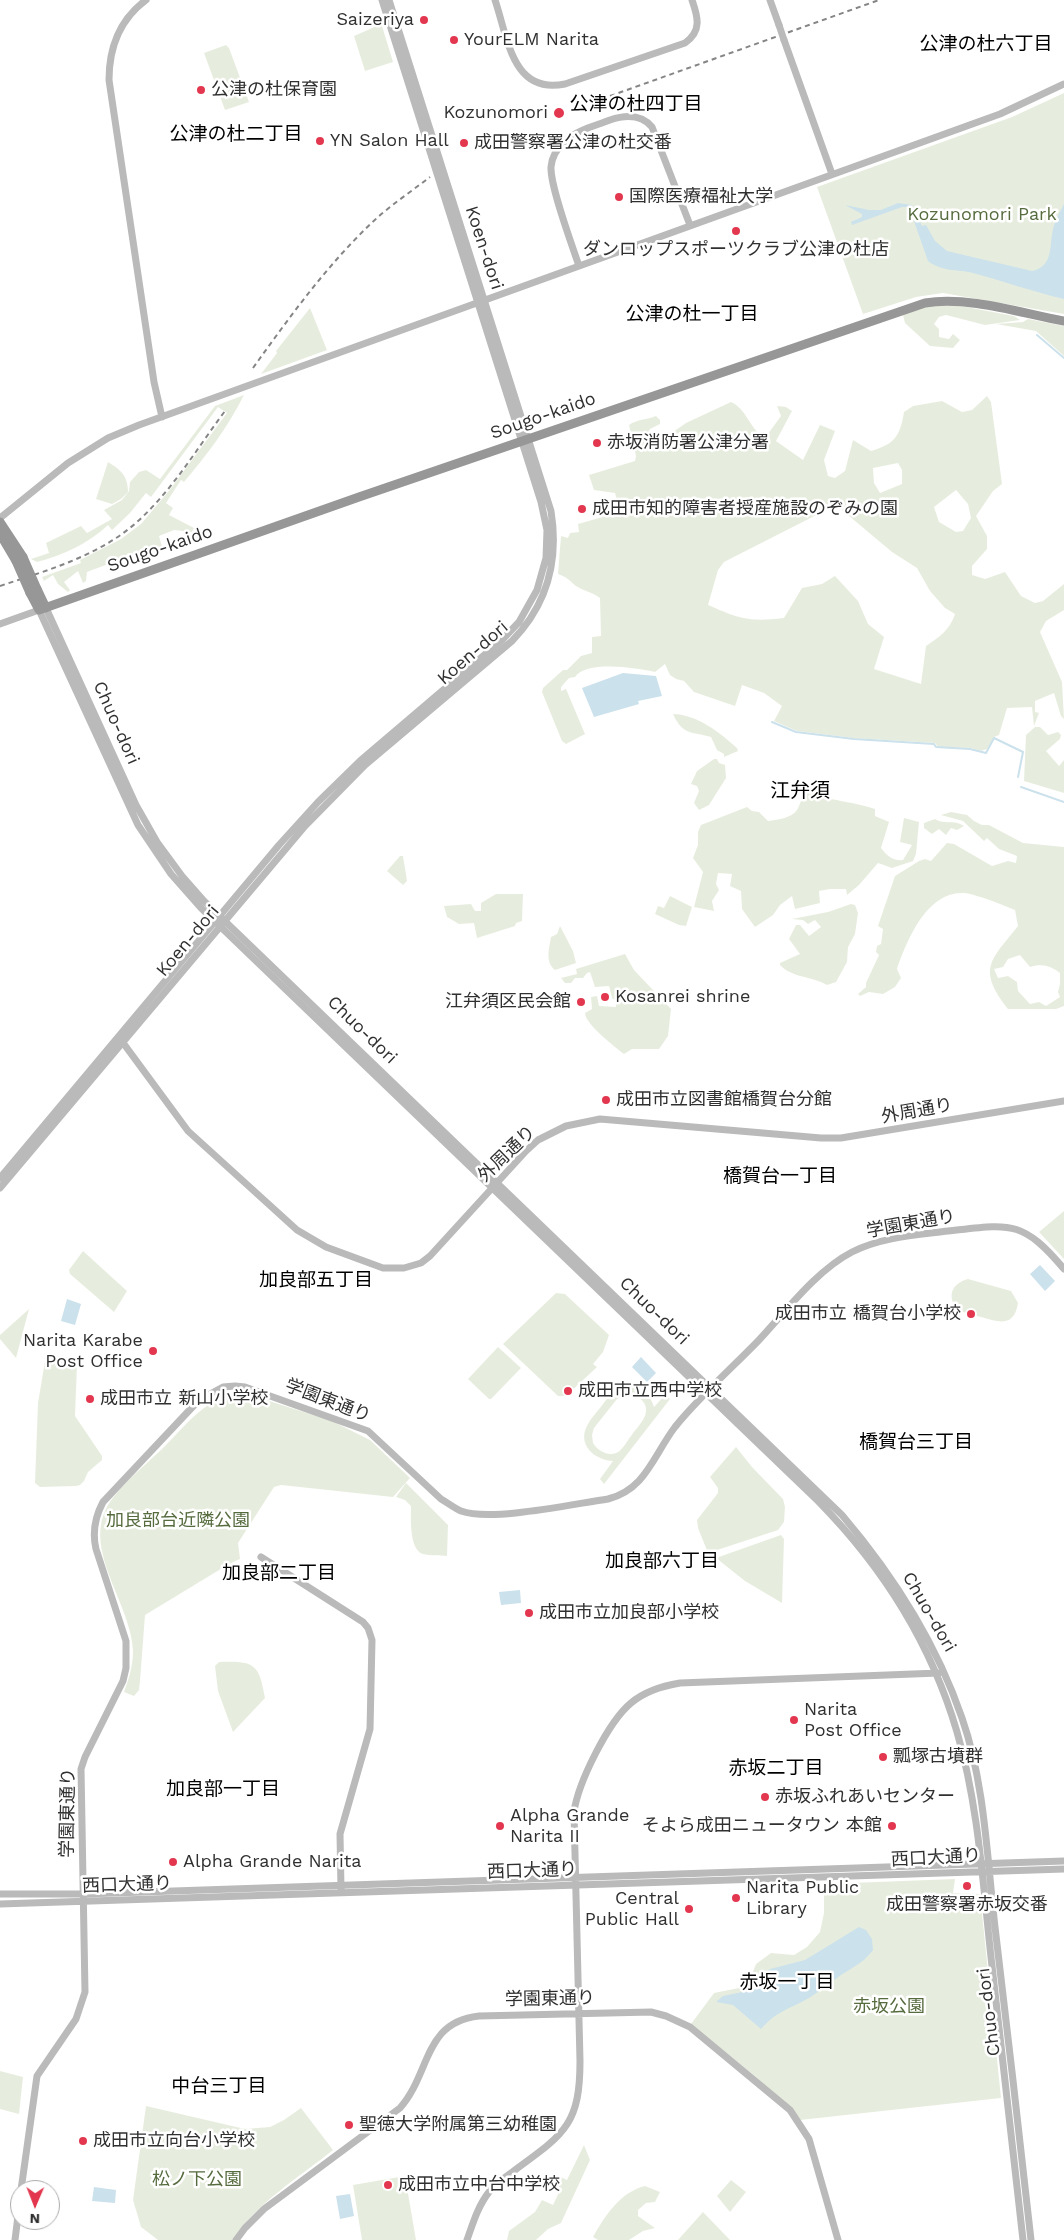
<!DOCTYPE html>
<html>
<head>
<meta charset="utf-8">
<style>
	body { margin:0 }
	#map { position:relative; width:1064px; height:2240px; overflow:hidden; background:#fff; font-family:"Work Sans",sans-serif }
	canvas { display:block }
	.north { position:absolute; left:10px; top:2180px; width:50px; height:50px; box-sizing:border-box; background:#fff; border:1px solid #acacac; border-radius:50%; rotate:181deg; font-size:14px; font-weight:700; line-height:20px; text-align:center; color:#303030 }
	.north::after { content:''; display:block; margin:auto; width:18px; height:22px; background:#e2374e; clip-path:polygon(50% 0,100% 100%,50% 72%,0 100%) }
</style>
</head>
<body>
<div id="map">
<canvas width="1064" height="2240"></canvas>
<div class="north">N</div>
</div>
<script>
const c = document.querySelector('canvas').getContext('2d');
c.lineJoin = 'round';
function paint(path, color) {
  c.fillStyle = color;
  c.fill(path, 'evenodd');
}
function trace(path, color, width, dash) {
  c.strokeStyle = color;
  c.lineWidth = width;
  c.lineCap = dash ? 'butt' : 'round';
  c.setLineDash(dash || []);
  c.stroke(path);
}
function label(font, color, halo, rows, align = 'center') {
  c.font = font + ' "Work Sans","Noto Sans JP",sans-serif';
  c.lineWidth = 5;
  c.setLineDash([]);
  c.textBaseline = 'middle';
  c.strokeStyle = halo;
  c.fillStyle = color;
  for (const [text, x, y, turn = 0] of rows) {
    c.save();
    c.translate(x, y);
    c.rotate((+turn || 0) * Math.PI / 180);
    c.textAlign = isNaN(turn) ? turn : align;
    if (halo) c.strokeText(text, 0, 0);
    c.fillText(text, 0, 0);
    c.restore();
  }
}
paint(new Path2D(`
	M379,25L382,26L393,62L365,71L354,36Z
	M226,45L229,48L249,102L225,110L204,53Z
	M1064,93V314L943,293L916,297L863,314L817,187L1012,117Z
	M956,305L1014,316L1020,320L985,325L946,315L939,317L934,324L939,329V337L949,339L953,334L960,340L953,348L930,346L905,323L903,315L928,306Z
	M310,308L327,350L261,374L277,353L276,351Z
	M1028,319L1064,326V356L1036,331L996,324L1023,322Z
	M244,395C228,427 207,455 184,482L181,480L166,503L173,508L169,515L194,528L192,532L174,530L159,536L163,550L155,553L149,549L142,553L121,556L119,560L87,572L86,581L83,583L78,571L64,582L70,590L68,592L58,584L53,575L44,581L42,577L81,563L80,560L121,539L141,524L168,492L227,413L218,407L154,493L151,497L146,493L130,513L112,530L108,525C88,544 63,555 37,562L31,559L49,553L46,543L81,526L87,533L112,519L104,510L122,500L129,491L130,482L139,472L146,470L160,479L215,406Z
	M987,396L991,402L1002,484L993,491L976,516L987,536V549L972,566V575L985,579L1005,572L1021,596L1035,603L1043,601L1064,584V610L1046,621L1040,632L1062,682L1064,719L1061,716L1054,693L1035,701V712L1039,713L1034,726L1032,707L1007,708L999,735L994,737L987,749L981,751L971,748L938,747L935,743L853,738L797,731L774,721L782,706L764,693L742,685L735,706L694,692L684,681L676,679L670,675L665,664L655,672C637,668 586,660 575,677L569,678L561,687V691L566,689L585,734L566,744L562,741L542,692L543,688L563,670H567L581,656L592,653V637L601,636L600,598C592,592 584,591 576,586C570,581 567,577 558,574L561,536L568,538L570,533L579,532L578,524L620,512L615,493L594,490L589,475L635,461L636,456L629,425C637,419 647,420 656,416L660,420V424L650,429L647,434L649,438L660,441L686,423L731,402C747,409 750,430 765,438L781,416L777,406L786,407L792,411L776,441L803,460L820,425L835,431L824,460L828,476L835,478L845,471L853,440L871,451C895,444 900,436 904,412L913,406L942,401L962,412L972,410ZM898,463L902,470V484L880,493L874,483L873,468ZM956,490L968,504L971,518L963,531L956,532L939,522L934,507ZM836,505L892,552L917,568L930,591L945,608L955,614C950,630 939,637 926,646L921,684L874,669L884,637L868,624L858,601L835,576L822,584L802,588L784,618C749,622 740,619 708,605L718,570L724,562Z
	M108,462C121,470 128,476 128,492L121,499L112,504L96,499Z
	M673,714C698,715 719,732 737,748L738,751L724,757V754L717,750L711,737C691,731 683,736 673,714Z
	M1035,727H1040L1048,735L1058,732L1061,735L1060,739L1046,751L1059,766L1064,760V793L1024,781L1026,735Z
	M714,759H717L719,763L725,765L726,778L709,805L699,810L694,803L699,791L697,786L691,784L697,771Z
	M808,793C817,794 823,797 831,799C846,802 860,804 875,809V816L889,822L881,848C887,856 893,861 903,860L912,845L900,842L904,818L919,822L916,854L913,861L892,868L878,863L859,885L847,895L846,889H830L819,891L820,903L795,909L792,896L780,905L773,915L755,927L742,909L741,891L730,886L732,874L718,873L716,884L719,890L712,901L714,911L694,907L703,872L693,858L698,845V832L701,825L747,807L752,811L759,812L768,821C776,820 792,818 797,810C801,803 801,797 808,793Z
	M951,812L967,815L974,821L982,825H989L1023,843L1064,847V1006L1056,1009H1008C977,969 990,961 1018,926L1015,910C1003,905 976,894 964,893C927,891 907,940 897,969L901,978L895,987L883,994L869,992L860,996L858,994L866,987V983L879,955L876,952L877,946L881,944L883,929L878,926L895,876L919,861L925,859L931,861L947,843L954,844L992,866L1008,861L1016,863L1017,856L999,849L987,838L984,841L963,821L941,815ZM1020,955L1030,967C1042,963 1051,966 1060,973V984L1058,992L1060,997L1046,1006L1039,1002L1030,1004L1018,991L1017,982L1008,976L998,978L994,969L1003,967L1008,959Z
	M935,819C944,825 954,819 964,826L957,830L951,828L946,835L939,829L932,834L924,828V823Z
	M400,856H403L407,881L403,885L387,871Z
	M496,894H523L522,921L516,923L515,926L477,938L474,923L459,924L447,917L444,906L471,904L475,911H481V903Z
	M670,896L692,907L686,926L679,925L655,914L658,906L664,908Z
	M851,904L855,905L858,913L855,934L848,947L847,962L836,982L827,985C812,976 792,978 780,965V963L800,954L789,939L796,925H800L809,936L821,927L815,920L808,924L803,920L792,919L828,912Z
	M560,926L573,951L576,963L555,970C545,962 549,949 551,937L557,934Z
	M625,954L634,970L671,1009L668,1036L659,1049H632L624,1054C615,1047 585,1024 585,1013L592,1009L591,997L597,996L599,1006L616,1007V1001L612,998L609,986L595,987L590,972L587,973L583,978H575L571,983H565L561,978L577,974L576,969Z
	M1064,1211V1259L1039,1232Z
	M83,1251L127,1291L114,1312L70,1274L69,1270Z
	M968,1279L1011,1291L1018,1303C1014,1328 998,1322 981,1317C972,1315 965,1313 957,1309C946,1295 953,1283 968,1279Z
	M556,1293L565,1294L609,1335L603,1352L593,1364L597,1367L566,1396H558L503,1344Z
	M29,1309L16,1358L0,1339V1335Z
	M498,1347L521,1368L491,1399H489L468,1379Z
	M46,1355L74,1358L77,1364L75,1416L102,1456V1460L88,1472L84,1481L80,1485L76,1486L40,1487L35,1483L38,1403Z
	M623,1387C638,1386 650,1392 654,1407L665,1395L670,1399L604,1484L600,1479L613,1461C594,1460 576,1444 588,1424C591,1418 596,1413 600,1408C607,1399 612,1390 623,1387ZM626,1394C638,1394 650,1403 645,1416C642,1423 635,1430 631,1436C627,1441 622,1451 616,1453C607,1456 598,1451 593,1443L592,1435L594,1428L617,1399Z
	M244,1393L332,1421L370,1440L410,1478L393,1497L281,1485L274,1487L238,1543L240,1559L229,1564L145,1615L140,1681L139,1690L134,1696L124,1692C129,1679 133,1665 133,1651C132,1606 84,1553 106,1509C117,1487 147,1464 165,1446C191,1420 206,1397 244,1393Z
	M736,1447L752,1467L783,1499L785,1507L784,1522L778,1530L708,1553L698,1528L697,1520L718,1493V1488L710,1477Z
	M406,1483L448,1525L447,1556C440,1555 430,1556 423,1554C409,1550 411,1518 411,1506L405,1500L396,1497Z
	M781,1535L784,1539L782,1603L745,1581L716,1558Z
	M219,1662C254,1661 259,1663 265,1698L233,1732L218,1691L215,1666Z
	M955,1879L953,1893L980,1894L1001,2098L800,2120L756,2077L691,2024L714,1993L739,1988L750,1979L756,1964L771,1953L794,1955L807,1947L820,1932L824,1913V1884Z
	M0,2071L23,2077L19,2114L0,2109Z
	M146,2106L245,2129L270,2127L284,2120L301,2108L333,2150C298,2178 257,2203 232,2240H158L141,2227L133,2200Z
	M584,2145L590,2160L561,2223L548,2229L536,2240H507L509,2231L535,2212L542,2200L553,2205L561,2188L557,2185L561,2177L567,2180Z
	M405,2176L416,2240H362L353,2185Z
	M731,2180L746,2192L730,2212L717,2196Z
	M645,2186L660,2192L655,2202L646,2203L638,2210V2216L655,2228L643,2231L629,2240H598L593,2237C605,2216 620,2192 645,2186Z
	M703,2212L730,2240H678Z`), '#e7edde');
paint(new Path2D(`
	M898,203L912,205L922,226L926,225L935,241L947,251L1032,271C1054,266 1049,246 1053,229C1055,220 1060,212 1064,204V299C1033,292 1004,281 973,273C957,269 942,272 928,261L909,207H902L852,225L851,222L862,217V214L845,205L869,210H881Z
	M623,673L656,676L662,696L638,701L639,704L594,717L582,688Z
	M1040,1265L1055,1281L1045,1291L1030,1274Z
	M67,1299L81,1304L75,1325L61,1321Z
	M641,1357L656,1373L647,1382L632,1367Z
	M520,1590L521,1603L501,1605L499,1592Z
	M859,1927L866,1930L872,1939L873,1950C863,1964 850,1968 837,1978C827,1984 819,1992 809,1998C788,2010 778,2010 761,2029L733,2005L716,2002L723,1996L747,1991L770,1969L805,1960Z
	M94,2187L116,2190L115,2203L92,2201Z
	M350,2194L354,2216L340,2219L336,2196Z`), '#cbe1ec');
trace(new Path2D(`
	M1037,335L1064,358
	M772,722L796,732L854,739L934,744L936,747L970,749L986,753L994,738L1023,752L1018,777
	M1021,787L1064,802`), '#cbe1ec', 2);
trace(new Path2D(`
	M146,0C119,20 109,48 109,80L154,382L162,417
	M495,0C508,38 512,95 565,84L685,43C702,31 698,17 692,0
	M770,0L779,25
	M784,40L832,174
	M579,266C572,245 550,186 551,167C552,156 557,148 565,141C577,130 595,126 610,120C625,115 641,114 652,127L690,225
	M0,518L68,463L108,438L139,425L1000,114L1064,84
	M46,608L136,805L157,842L182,876L204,901L842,1515C894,1576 936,1642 962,1718C985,1784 987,1858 995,1927C1007,2031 1020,2136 1031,2240
	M0,624L39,610L138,825L171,874L201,908L818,1501C882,1566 931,1643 957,1732C979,1807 983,1888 992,1966C1002,2057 1013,2148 1023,2240
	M121,1040L188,1131L297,1230L326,1247L383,1268H404L421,1263L430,1256L526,1151L538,1140L566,1126L600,1119L821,1138H841L1064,1101
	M0,1178L279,845L318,802L360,761L502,640L519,622L537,590L546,558L547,530L541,502L382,0
	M0,1188L305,826L365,765L512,641C547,605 559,561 551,511L389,0
	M261,1557L363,1622L368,1628L372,1640L370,1729L340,1834L341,1889
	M0,1894H84L1064,1861
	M0,1904L1064,1869
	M21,2190L37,2076L76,2019L85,1992L81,1769L85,1757L123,1681L126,1668V1641L96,1549C92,1532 95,1517 103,1502L199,1400L223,1387L235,1386L245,1387L368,1431L441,1499C448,1503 454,1508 461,1511C491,1522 573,1504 608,1499C646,1489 653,1456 675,1427C700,1396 731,1369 759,1340C786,1311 817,1270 852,1252C881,1237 917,1235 948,1231C1010,1224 1022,1219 1064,1269
	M15,2240L20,2200
	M236,2240L245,2228L264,2209L400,2108C431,2073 423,2022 479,2016L651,2012L666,2016L690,2027L790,2110L809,2139L838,2240
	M467,2240C473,2223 478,2206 489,2192C497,2182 509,2175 519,2167C566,2133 580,2122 580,2061L574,1812C578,1783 608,1722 631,1703C645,1691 662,1686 680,1683L939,1673`), '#bababa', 7);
trace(new Path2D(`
	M0,522L23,557
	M0,534L16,561
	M37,589L46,608
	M30,593L39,610L359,497L925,303C969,296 1020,313 1064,321`), '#979797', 9);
trace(new Path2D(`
	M610,96L879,0
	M253,368C291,315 330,261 378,217C394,203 413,190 430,177
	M0,586C39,573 78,562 113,540C161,510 192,455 225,411`), '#858585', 2, [5, 4]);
trace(new Path2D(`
	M779,25L784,40`), '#bababa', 7);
trace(new Path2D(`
	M23,557L37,589
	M16,561L30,593`), '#979797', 9);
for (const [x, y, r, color] of [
	[424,20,5,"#e2374e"],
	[454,40,5,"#e2374e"],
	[201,90,5,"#e2374e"],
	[559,113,6,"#e2374e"],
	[320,141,5,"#e2374e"],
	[464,143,5,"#e2374e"],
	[619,197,5,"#e2374e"],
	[736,231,5,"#e2374e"],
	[597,443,5,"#e2374e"],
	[582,509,5,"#e2374e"],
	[605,997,5,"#e2374e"],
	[581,1002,5,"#e2374e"],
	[606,1100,5,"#e2374e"],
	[971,1314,5,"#e2374e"],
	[153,1351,5,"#e2374e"],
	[568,1391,5,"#e2374e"],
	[90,1399,5,"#e2374e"],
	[529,1613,5,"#e2374e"],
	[794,1720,5,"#e2374e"],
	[883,1757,5,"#e2374e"],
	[765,1797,5,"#e2374e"],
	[500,1826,5,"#e2374e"],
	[892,1826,5,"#e2374e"],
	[173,1862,5,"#e2374e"],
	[967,1886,5,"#e2374e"],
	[736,1898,5,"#e2374e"],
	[689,1909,5,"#e2374e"],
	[349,2125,5,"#e2374e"],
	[83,2141,5,"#e2374e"],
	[388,2185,5,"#e2374e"]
]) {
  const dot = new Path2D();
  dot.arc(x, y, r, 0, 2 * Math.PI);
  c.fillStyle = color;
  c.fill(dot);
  trace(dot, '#fff', 2);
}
label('18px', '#303030', '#fff', [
	["Saizeriya",414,20,"right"],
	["YourELM Narita",464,40],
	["公津の杜保育園",211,90],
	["Kozunomori",548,113,"right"],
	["YN Salon Hall",330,141],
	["成田警察署公津の杜交番",474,143],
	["国際医療福祉大学",629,197],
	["ダンロップスポーツクラブ公津の杜店",736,250,"center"],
	["赤坂消防署公津分署",607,443],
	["成田市知的障害者授産施設のぞみの園",592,509],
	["Kosanrei shrine",615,997],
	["江弁須区民会館",571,1002,"right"],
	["成田市立図書館橋賀台分館",616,1100],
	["成田市立 橋賀台小学校",961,1314,"right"],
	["Narita Karabe",143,1341,"right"],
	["Post Office",143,1362,"right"],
	["成田市立西中学校",578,1391],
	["成田市立 新山小学校",100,1399],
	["成田市立加良部小学校",539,1613],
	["Narita",804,1710],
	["Post Office",804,1731],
	["瓢塚古墳群",893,1757],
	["赤坂ふれあいセンター",775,1797],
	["Alpha Grande",510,1816],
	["Narita II",510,1837],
	["そよら成田ニュータウン 本館",882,1826,"right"],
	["Alpha Grande Narita",183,1862],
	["Narita Public",746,1888],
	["Library",746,1909],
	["Central",679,1899,"right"],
	["Public Hall",679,1920,"right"],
	["成田警察署赤坂交番",967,1905,"center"],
	["聖徳大学附属第三幼稚園",359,2125],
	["成田市立向台小学校",93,2141],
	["成田市立中台中学校",398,2185]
], 'left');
label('18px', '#566b3e', '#fff', [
	["Kozunomori Park",982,215],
	["加良部台近隣公園",178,1521],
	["赤坂公園",889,2007],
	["松ノ下公園",197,2180]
]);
label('18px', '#303030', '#fff', [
	["Koen-dori",484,248,72],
	["Sougo-kaido",543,416,-19],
	["Sougo-kaido",160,549,-19],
	["Koen-dori",473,653,-41],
	["Chuo-dori",116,723,66],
	["Koen-dori",188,941,-50],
	["Chuo-dori",362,1030,44],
	["外周通り",917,1111,-10],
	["外周通り",507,1154,-44],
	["学園東通り",911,1224,-10],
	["Chuo-dori",654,1311,44],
	["学園東通り",328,1401,21],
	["Chuo-dori",929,1612,60],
	["学園東通り",68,1813,-89],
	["西口大通り",936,1858,-3],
	["西口大通り",532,1871,-2],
	["西口大通り",127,1885,-2],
	["学園東通り",550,1999,-1],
	["Chuo-dori",989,2012,-97]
]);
label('19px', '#000', '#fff', [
	["公津の杜六丁目",986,44],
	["公津の杜四丁目",636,104],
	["公津の杜二丁目",236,134],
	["公津の杜一丁目",692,314],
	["橋賀台一丁目",780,1176],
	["加良部五丁目",316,1280],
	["橋賀台三丁目",916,1442],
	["加良部六丁目",662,1561],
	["加良部二丁目",279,1573],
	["赤坂二丁目",776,1768],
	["加良部一丁目",223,1789],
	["赤坂一丁目",787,1982],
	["中台三丁目",219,2086]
]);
label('20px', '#000', '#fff', [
	["江弁須",800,791]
]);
</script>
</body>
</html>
